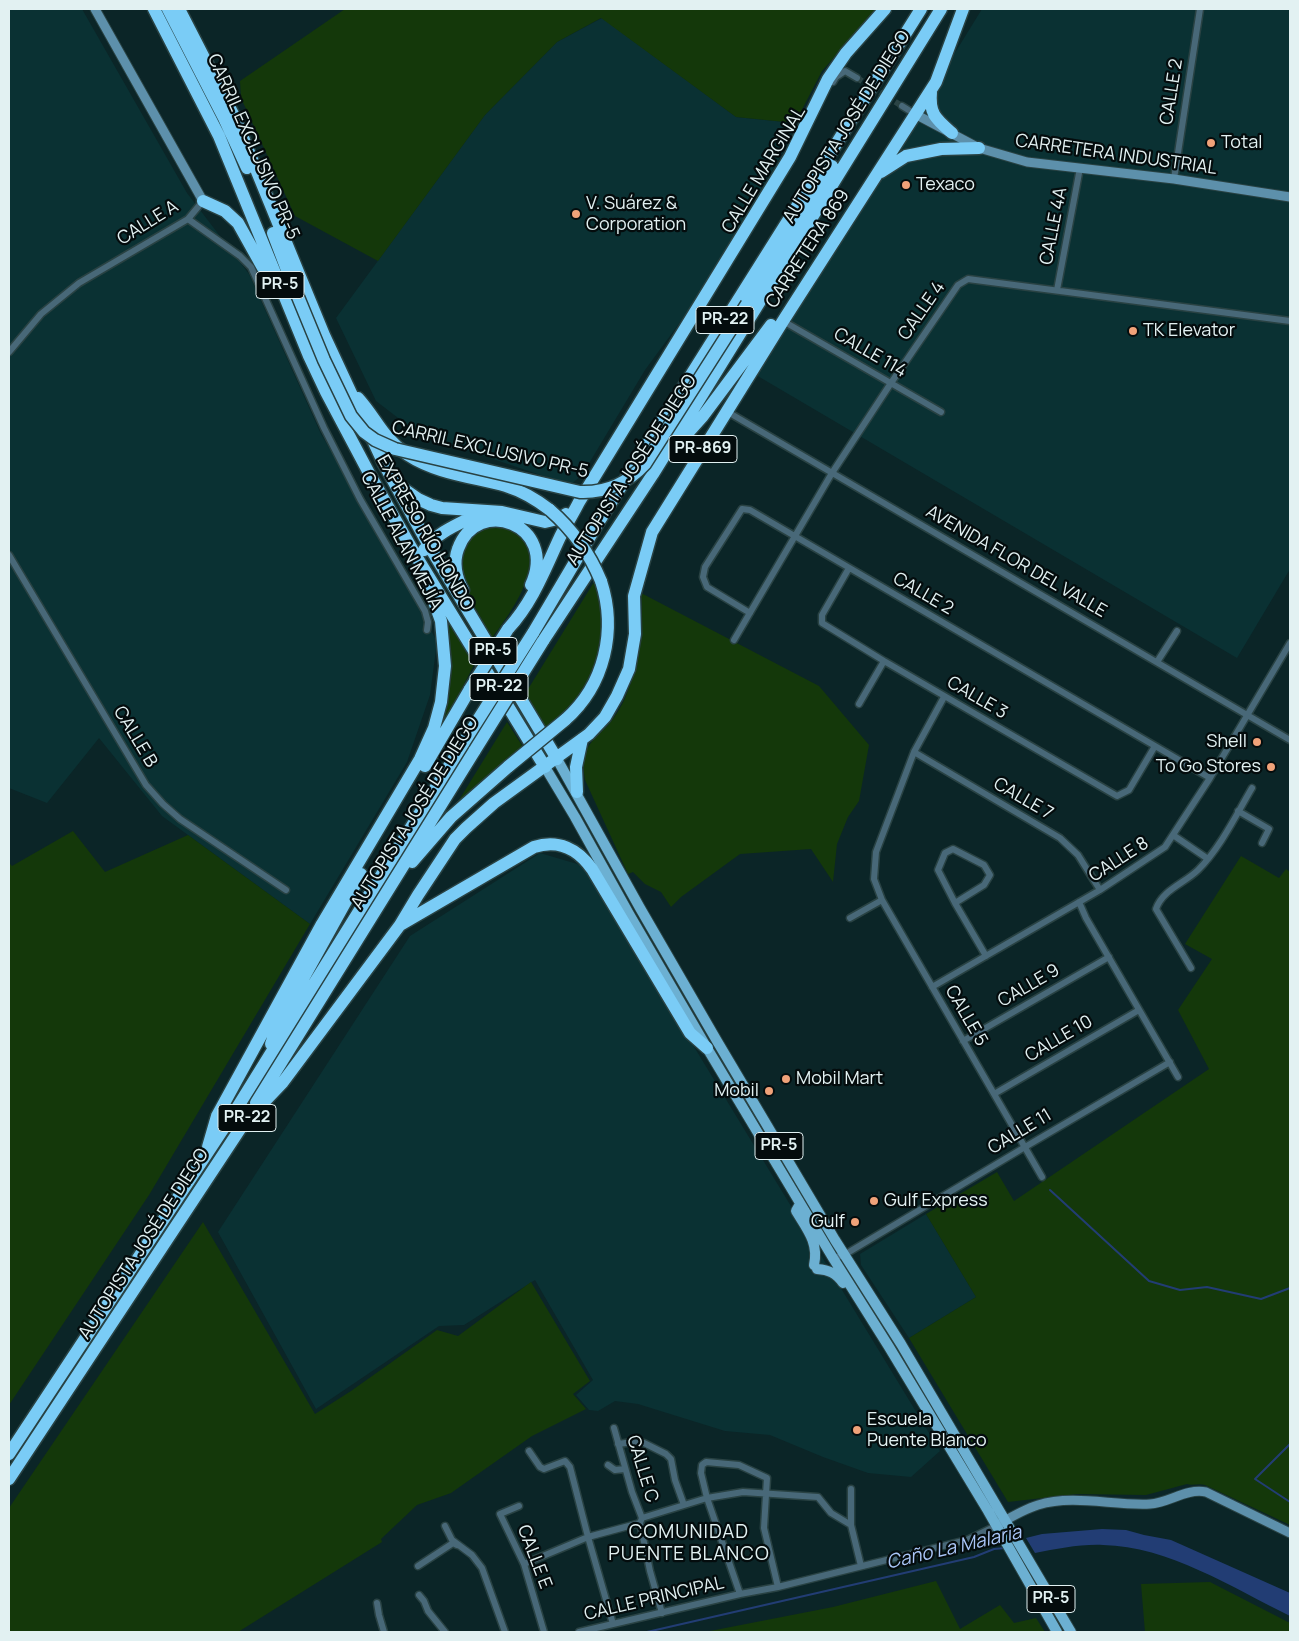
<!DOCTYPE html>
<html>
<head>
<meta charset="utf-8">
<style>
	body { margin:0 }
	#map { position:relative; width:1299px; height:1641px; overflow:hidden; background:#0b2527; font-family:Manrope,sans-serif }
	canvas { display:block }
	.frame { position:absolute; inset:0; border:10px solid #e2f1f2; pointer-events:none }
</style>
</head>
<body>
<div id="map">
<canvas width="1299" height="1641"></canvas>
<div class="frame"></div>
</div>
<script>
const c = document.querySelector('canvas').getContext('2d');
c.lineJoin = 'round';
function paint(path, color) {
  c.fillStyle = color;
  c.fill(path, 'evenodd');
}
function trace(path, color, width, dash) {
  c.strokeStyle = color;
  c.lineWidth = width;
  c.lineCap = dash ? 'butt' : 'round';
  c.setLineDash(dash || []);
  c.stroke(path);
}
function label(font, color, halo, rows, align = 'center') {
  c.font = font + ' Manrope,sans-serif';
  c.lineWidth = 4.5;
  c.setLineDash([]);
  c.textBaseline = 'middle';
  c.strokeStyle = halo;
  c.fillStyle = color;
  for (const [text, x, y, turn = 0] of rows) {
    c.save();
    c.translate(x, y);
    c.rotate((+turn || 0) * Math.PI / 180);
    c.textAlign = isNaN(turn) ? turn : align;
    if (halo) c.strokeText(text, 0, 0);
    c.fillText(text, 0, 0);
    c.restore();
  }
}
paint(new Path2D(`
	M9,9H82L187,193L249,274L321,434L407,582L437,642L430,695L407,762L310,924L162,816L99,738L47,803L9,788Z
	M982,9H1290V569L1237,658L756,375Z
	M602,18L736,117L795,123L787,146L689,310L645,370L582,475L570,485L419,434L376,401L336,318L485,115L557,42Z
	M540,853L584,866L940,1451L911,1477L868,1473L823,1457L770,1435L725,1431L638,1404L615,1401L598,1411L589,1410L576,1395L593,1380L535,1280L464,1325L439,1326L316,1409L218,1232L410,936Z
	M926,1214L976,1297L909,1338L861,1265L860,1254Z`), '#0a3133');
paint(new Path2D(`
	M345,9H877L822,71L795,123L736,117L601,18L557,42L485,115L378,261L295,216L241,98L240,81Z
	M490,525C498,527 510,528 516,532C553,556 510,614 492,638C474,602 433,550 490,525Z
	M594,582C597,590 600,597 602,605C603,611 602,618 602,624C603,672 581,701 546,729L525,694Z
	M641,593L819,686L869,745L859,801L848,817L837,844L833,882L811,849L740,854L681,897L671,907L661,892L645,884L633,872L628,874L585,780C584,772 582,761 585,754C589,741 600,734 609,724C615,717 621,707 625,698C640,664 643,630 641,593Z
	M447,613L475,663L443,725L440,724L449,686L450,646L444,615Z
	M507,722L523,747L456,805Z
	M73,831L105,872L188,835L310,924L149,1195L9,1405V863L12,866Z
	M1241,856L1279,878L1286,869L1290,872V1525L1205,1485C1199,1483 1192,1486 1187,1484L1146,1495L1077,1494L1008,1502L909,1338L976,1297L926,1214L997,1172L1014,1201L1209,1069L1178,1010L1212,959L1185,944Z
	M203,1222L315,1414L351,1391L437,1330L458,1336L531,1282L590,1381L573,1394L586,1409L532,1436L451,1493L417,1505L381,1539L382,1542L238,1632H9V1508Z
	M936,1581L960,1629L1000,1605L1014,1623L1036,1618L1045,1632H705L833,1607Z
	M1210,1582L1290,1623V1632H1145L1141,1584Z`), '#14380a');
paint(new Path2D(`
	M1102,1529L1126,1530L1144,1535L1171,1540L1290,1593V1616C1233,1588 1168,1546 1103,1545C1080,1544 1057,1549 1035,1553L1026,1538L1042,1534Z`), '#223d74');
trace(new Path2D(`
	M1050,1190L1149,1281L1180,1290L1207,1287L1261,1299L1290,1288
	M1290,1444L1255,1479L1290,1502
	M647,1632L974,1557L994,1549L1005,1548`), '#223d74', 2);
trace(new Path2D(`
	M857,78L902,106`), '#2b4445', 6, [6, 3]);
const street = new Path2D(`
	M833,82L836,77L845,71L857,78
	M902,106L915,114
	M1174,179L1200,9
	M188,219L240,256L251,267L324,428L360,499L425,611L428,622L427,630
	M1057,290L1080,168
	M783,321L941,412
	M9,352L41,314L79,283L188,219L203,201
	M726,411L1290,740
	M9,555L146,785L163,804L180,819L286,890
	M849,568L822,615V623L884,661L1117,796L1129,790L1155,746
	M750,613L707,587L703,577L705,567L742,509L750,510L1210,778
	M734,640L832,473L891,383L958,285L968,279L1290,321
	M1157,662L1177,631
	M944,697L914,752L876,852L874,879L882,900L1042,1177
	M859,704L884,661
	M914,752L1060,838L1078,855L1100,890
	M1238,811L1269,829L1262,843
	M1173,835L1208,859
	M953,849L984,865L990,875L984,885L955,903L938,870L945,853Z
	M1079,902L1086,918L1178,1077
	M955,903L986,956
	M850,918L882,900
	M1191,968L1156,909C1162,890 1185,883 1198,870C1221,847 1236,815 1252,788
	M932,987L1100,890L1165,847L1210,778L1290,643
	M963,1041L1109,957
	M994,1094L1139,1010
	M833,1258L844,1255L1025,1147L1170,1062
	M614,1428L632,1492L642,1518
	M618,1444L633,1442L644,1443L666,1454L671,1459L675,1480L684,1505
	M529,1451L540,1467L544,1469L565,1461L570,1467L588,1537L613,1624
	M608,1465L615,1470L625,1469
	M851,1489V1525
	M519,1506L500,1514L524,1564L544,1632
	M640,1523L650,1571L662,1613
	M445,1526L452,1540L472,1555L482,1568L505,1632
	M524,1564L588,1537L640,1523L642,1518L707,1498L743,1492L818,1497L831,1513L851,1525L861,1566
	M418,1566L453,1543L457,1545
	M740,1594L707,1498L701,1473L702,1465L706,1462L739,1465L767,1478L764,1528L778,1587
	M419,1595L424,1601L428,1611L445,1632
	M377,1603L379,1615L384,1632
	M579,1632L740,1594L778,1587L967,1540L996,1526`);
const secondary = new Path2D(`
	M95,9L203,201
	M915,114L979,148L1027,162L1174,179L1290,197
	M999,1524C1011,1517 1025,1509 1038,1505C1074,1494 1113,1506 1150,1504C1169,1503 1186,1488 1206,1492L1290,1533`);
const primary = new Path2D(`
	M557,759L640,908L717,1041L835,1240L901,1344L1071,1632
	M545,767L575,817L629,914L707,1048L833,1258L889,1347L988,1511L1057,1632
	M800,1204L796,1211C807,1229 819,1243 814,1265
	M817,1269C829,1270 836,1273 843,1283`);
const highway = new Path2D(`
	M154,9L219,136L309,356L326,392L370,475L416,556L545,767
	M168,9L224,118L247,168
	M179,9L235,118L324,335L384,464L428,544L557,759
	M931,92C929,114 936,119 952,133
	M881,172L906,156L941,149L979,148
	M203,201L225,211L238,223L272,284
	M273,233L289,275
	M747,304L832,166
	M358,398C377,419 382,438 408,455C437,474 474,477 506,486C522,491 537,500 550,510
	M677,445L703,416L771,325
	M398,485L418,499L431,505L442,508L502,512L545,522L558,519L566,514
	M424,550C437,531 464,522 484,511
	M463,590C456,578 453,562 458,549C477,495 559,524 531,585
	M508,629C533,602 545,569 560,537C566,525 573,514 579,502L790,157L828,79L846,53L885,9
	M533,633L598,523L921,9
	M543,641L653,474L941,9
	M565,720C605,685 617,630 601,581
	M425,766L470,689
	M577,792L576,767L582,739
	M412,862L451,817L509,766
	M400,925L534,847C558,839 578,849 592,869L690,1033L707,1048
	M271,1044L279,1022L361,874
	M256,1103L475,750
	M242,1125L283,1082L400,925L418,895L455,839L466,828L494,803L589,734L605,717L617,696L629,669L635,634L634,596L652,532L783,321L936,82L963,9
	M208,1147L217,1116L322,924L420,759L434,728L441,702L445,666L441,621L429,588
	M9,1454L237,1108L464,742
	M9,1479L246,1120`);
trace(street, '#294243', 9);
trace(secondary, '#294243', 11);
trace(primary, '#294243', 12);
trace(highway, '#294243', 15);
trace(street, '#486878', 6);
trace(secondary, '#5d90ab', 9);
trace(primary, '#6cb0d2', 10);
trace(highway, '#7accf6', 12);
const highwayBridge = new Path2D(`
	M289,275L324,360L351,416L364,432L375,440L395,449L580,492C605,493 628,483 645,464L747,304
	M550,510C573,530 589,552 601,581
	M470,689L508,629
	M464,742L533,633
	M475,750L543,641
	M509,766L565,720`);
trace(highwayBridge, '#294243', 15, []);
trace(highwayBridge, '#7accf6', 12);
for (const [x, y, r, color] of [
	[1211,143,5,"#f0a279"],
	[906,185,5,"#f0a279"],
	[576,214,5,"#f0a279"],
	[1133,331,5,"#f0a279"],
	[1257,742,5,"#f0a279"],
	[1271,767,5,"#f0a279"],
	[786,1079,5,"#f0a279"],
	[769,1091,5,"#f0a279"],
	[874,1201,5,"#f0a279"],
	[855,1222,5,"#f0a279"],
	[857,1430,5,"#f0a279"]
]) {
  const dot = new Path2D();
  dot.arc(x, y, r, 0, 2 * Math.PI);
  c.fillStyle = color;
  c.fill(dot);
  trace(dot, '#040c0d', 2);
}
for (const [x, y, w] of [
	[280,285,48],
	[725,320,58],
	[703,449,68],
	[493,651,48],
	[499,687,58],
	[247,1118,58],
	[779,1146,48],
	[1051,1599,48]
]) {
  const box = new Path2D();
  box.roundRect(x - w / 2, y - 13.5, w, 27, 4);
  c.fillStyle = '#040c0d';
  c.fill(box);
  trace(box, '#e2f1f2', 1);
}
label('bold 16px', '#e2f1f2', null, [
	["PR-5",280,285],
	["PR-22",725,320],
	["PR-869",703,449],
	["PR-5",493,651],
	["PR-22",499,687],
	["PR-22",247,1118],
	["PR-5",779,1146],
	["PR-5",1051,1599]
]);
label('18px', '#e2f1f2', '#040c0d', [
	["CALLE 2",1172,92,-81],
	["AUTOPISTA JOSÉ DE DIEGO",847,127,-58],
	["CARRIL EXCLUSIVO PR-5",253,147,66],
	["CARRETERA INDUSTRIAL",1116,155,8],
	["CALLE MARGINAL",764,170,-59],
	["CALLE A",148,223,-32],
	["CALLE 4A",1054,226,-79],
	["CARRETERA 869",808,249,-57],
	["CALLE 4",922,311,-55],
	["CALLE 114",870,353,30],
	["CARRIL EXCLUSIVO PR-5",490,450,13],
	["AUTOPISTA JOSÉ DE DIEGO",632,470,-57],
	["EXPRESO RÍO HONDO",425,533,60],
	["CALLE ALAN MEJÍA",401,541,62],
	["AVENIDA FLOR DEL VALLE",1016,562,30],
	["CALLE 2",923,594,30],
	["CALLE 3",977,698,30],
	["CALLE B",135,737,59],
	["CALLE 7",1023,799,30],
	["AUTOPISTA JOSÉ DE DIEGO",415,813,-58],
	["CALLE 8",1119,860,-33],
	["CALLE 9",1029,986,-30],
	["CALLE 5",966,1016,60],
	["CALLE 10",1059,1039,-30],
	["CALLE 11",1020,1132,-31],
	["AUTOPISTA JOSÉ DE DIEGO",144,1244,-57],
	["CALLE C",642,1469,73],
	["CALLE E",534,1557,69],
	["CALLE PRINCIPAL",654,1599,-13]
]);
label('18px', '#e2f1f2', '#040c0d', [
	["Total",1221,143],
	["Texaco",916,185],
	["V. Suárez &",586,204],
	["Corporation",586,225],
	["TK Elevator",1143,331],
	["Shell",1247,742,"right"],
	["To Go Stores",1261,767,"right"],
	["Mobil Mart",796,1079],
	["Mobil",759,1091,"right"],
	["Gulf Express",884,1201],
	["Gulf",845,1222,"right"],
	["Escuela",867,1420],
	["Puente Blanco",867,1441]
], 'left');
c.letterSpacing = '1px';
label('19px', '#e2f1f2', '#040c0d', [
	["COMUNIDAD",689,1533],
	["PUENTE BLANCO",689,1555]
]);
c.letterSpacing = '0px';
label('italic 19px', '#aac6f8', '#040c0d', [
	["Caño La Malaria",954,1548,-13]
]);
</script>
</body>
</html>
